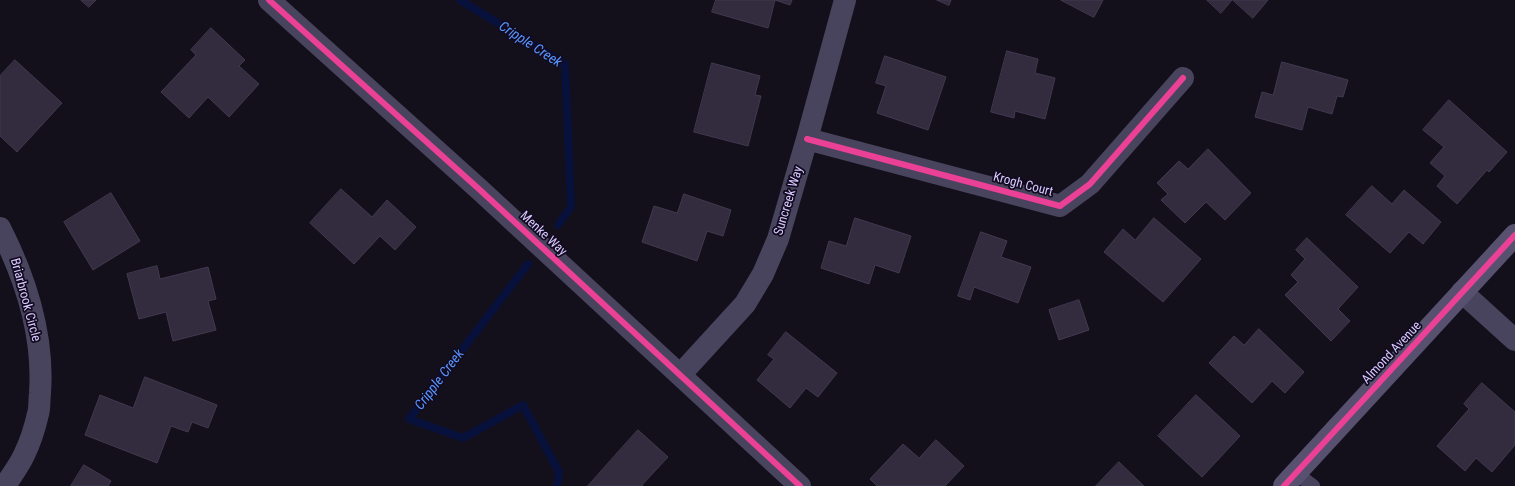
<!DOCTYPE html>
<html>
<head>
<meta charset="utf-8">
<style>
	body { margin:0 }
	canvas { display:block; background:#13101b }
</style>
</head>
<body>
<canvas width="1515" height="486"></canvas>
<script>
const c = document.querySelector('canvas').getContext('2d');
c.lineJoin = 'round';
function trace(path, color, width, dash) {
  c.strokeStyle = color;
  c.lineWidth = width;
  c.lineCap = dash ? 'butt' : 'round';
  c.setLineDash(dash || []);
  c.stroke(path);
}
function paint(path, color) {
  c.fillStyle = color;
  c.fill(path, 'evenodd');
}
function label(font, color, halo, rows, align = 'center') {
  c.font = font + ' "Roboto Condensed",sans-serif';
  c.lineWidth = 3.5;
  c.setLineDash([]);
  c.textBaseline = 'middle';
  c.strokeStyle = halo;
  c.fillStyle = color;
  for (const [text, x, y, turn = 0] of rows) {
    c.save();
    c.translate(x, y);
    c.rotate((+turn || 0) * Math.PI / 180);
    c.textAlign = isNaN(turn) ? turn : align;
    if (halo) c.strokeText(text, 0, 0);
    c.fillText(text, 0, 0);
    c.restore();
  }
}
trace(new Path2D(`
	M460,0L565,64L571,207L558,225
	M528,264L409,419L463,438L523,405L559,472L557,486`), '#07113b', 8);
const building = new Path2D(`
	M81,0H96L89,7Z
	M716,0H792L790,5L775,0L768,28L712,12Z
	M937,0H951L949,5Z
	M1061,0H1103L1094,17Z
	M1207,0H1232L1221,13Z
	M1233,0H1268L1253,18Z
	M211,28L245,60L239,66L259,84L229,117L208,97L189,118L161,92L196,55L191,50Z
	M1007,51L1038,59L1035,73L1055,78L1045,119L1015,111L1014,118L991,112Z
	M885,56L946,77L928,130L877,113L886,86L876,83Z
	M15,60L62,103L17,152L0,136V76Z
	M1282,62L1348,80L1343,97L1337,96L1332,114L1308,107L1302,130L1255,117L1262,92L1273,95Z
	M712,63L760,76L755,95L761,96L748,146L694,132Z
	M1449,100L1507,152L1489,172L1487,170L1457,204L1437,186L1445,176L1430,163L1444,147L1423,130Z
	M1208,149L1251,193L1225,220L1206,202L1185,223L1161,200L1168,194L1157,183L1179,161L1188,169Z
	M1372,186L1392,204L1404,190L1441,222L1423,244L1409,232L1390,253L1346,215Z
	M341,189L372,217L387,200L416,227L395,250L380,236L354,264L310,223Z
	M111,193L140,241L93,270L64,222Z
	M684,194L731,210L723,236L707,231L697,261L642,242L654,206L677,213Z
	M855,218L911,236L899,273L875,265L869,284L821,268L829,241L846,246Z
	M1154,218L1201,259L1163,302L1104,252L1123,229L1135,240Z
	M981,232L1007,241L1001,257L1031,267L1018,303L974,287L970,300L958,296Z
	M1307,238L1358,287L1338,309L1350,321L1331,341L1285,295L1298,282L1291,275L1305,259L1296,250Z
	M157,266L160,279L208,267L216,299L208,301L216,330L173,341L166,312L139,319L127,274Z
	M1079,300L1089,330L1059,340L1049,310Z
	M1259,329L1304,372L1285,393L1272,381L1252,403L1209,363L1234,336L1244,345Z
	M786,332L837,373L818,397L806,388L790,408L757,380L774,359L768,355Z
	M145,377L217,405L208,428L192,422L188,432L171,426L157,463L85,435L100,395L133,408Z
	M1482,383L1515,412V445L1492,472L1476,458L1465,471L1437,446L1469,409L1464,404Z
	M1196,395L1240,436L1202,477L1158,436Z
	M638,430L668,457L642,485L643,486H588Z
	M936,440L964,466L945,486H877L870,479L903,444L919,458Z
	M1119,462L1144,486H1096Z
	M84,465L111,481L108,486H71Z`);
paint(building, '#322c3e');
trace(building, '#413950', 1);
trace(new Path2D(`
	M1296,473L1313,486`), '#49445d', 14);
trace(new Path2D(`
	M269,0L480,190L800,486
	M807,139L1060,206L1090,184L1183,78
	M0,228C26,279 44,336 40,393C39,400 40,408 38,414C35,427 30,443 24,455C19,466 11,476 5,486
	M1462,292L1515,340
	M680,375L745,304L763,274L778,239L807,139L845,0`), '#49445d', 22);
trace(new Path2D(`
	M1284,486L1515,235`), '#57516f', 22);
trace(new Path2D(`
	M269,0L480,190L800,486
	M807,139L1060,206L1090,184L1183,78
	M1284,486L1515,235`), '#ea4096', 6);
label('13px', '#d9caff', '#120b20', [
	["Krogh Court",1023,185,15],
	["Suncreek Way",789,201,-73],
	["Menke Way",543,234,43],
	["Briarbrook Circle",25,300,75],
	["Almond Avenue",1392,353,-47]
]);
label('italic 14px', '#5896ff', '#120b20', [
	["Cripple Creek",530,45,33],
	["Cripple Creek",440,380,-53]
]);
</script>
</body>
</html>
